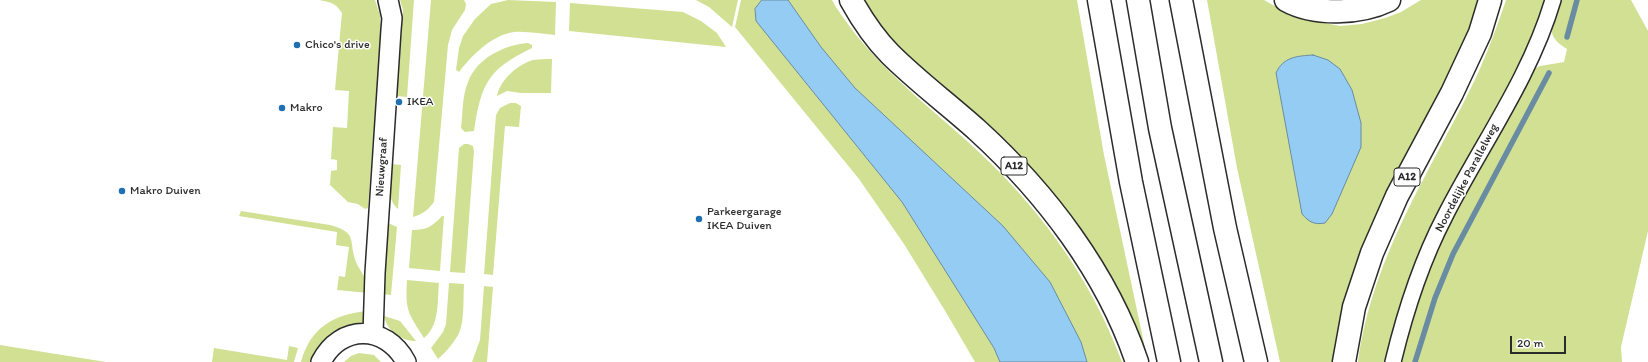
<!DOCTYPE html>
<html>
<head>
<meta charset="utf-8">
<style>
	body { margin:0 }
	#map { position:relative; width:1648px; height:362px; overflow:hidden; background:#fff; font-family:Itim,sans-serif }
	canvas { display:block }
	.scale { position:absolute; left:1510px; top:336px; width:56px; height:18px; box-sizing:border-box; border:2px solid #2b2b2b; border-top:0; padding-left:5px; font-size:12px; line-height:14px; white-space:nowrap; color:#2b2b2b; -webkit-text-stroke:3px #fff; paint-order:stroke }
</style>
</head>
<body>
<div id="map">
<canvas width="1648" height="362"></canvas>
<div class="scale">20 m</div>
</div>
<script>
const c = document.querySelector('canvas').getContext('2d');
c.lineJoin = 'round';
function paint(path, color) {
  c.fillStyle = color;
  c.fill(path, 'evenodd');
}
function trace(path, color, width, dash) {
  c.strokeStyle = color;
  c.lineWidth = width;
  c.lineCap = dash ? 'butt' : 'round';
  c.setLineDash(dash || []);
  c.stroke(path);
}
function label(font, color, halo, rows, align = 'center') {
  c.font = font + ' Itim,sans-serif';
  c.lineWidth = 3;
  c.setLineDash([]);
  c.textBaseline = 'middle';
  c.strokeStyle = halo;
  c.fillStyle = color;
  for (const [text, x, y, turn = 0] of rows) {
    c.save();
    c.translate(x, y);
    c.rotate((+turn || 0) * Math.PI / 180);
    c.textAlign = isNaN(turn) ? turn : align;
    if (halo) c.strokeText(text, 0, 0);
    c.fillText(text, 0, 0);
    c.restore();
  }
}
paint(new Path2D(`
	M319,0H375L380,15L381,28L368,208L365,209L358,204L348,202L330,185L331,171L337,170V160L331,159L333,127L347,128L349,91L335,90L342,13C336,3 330,2 319,0Z
	M400,0H414L407,97L397,96L403,10Z
	M431,0H464L466,4L465,10L452,30L448,45L434,202C428,210 423,214 413,217Z
	M508,0L556,2L555,35C542,34 527,31 514,32C492,35 472,55 459,72L456,70L459,48L463,36L475,19L491,4Z
	M696,0H738L732,27L709,7Z
	M741,0H832C837,10 844,18 850,27C883,71 927,105 967,141C1037,204 1089,274 1122,362H975L947,314L904,244L859,179L735,27Z
	M860,0H1077L1104,155L1148,362H1145L1117,297L888,39Z
	M1207,0H1264L1294,17L1340,26L1362,24L1385,18L1401,12L1421,0H1481L1476,20L1334,362H1280L1237,168Z
	M1506,0H1549L1527,55L1447,203L1389,362H1358C1373,252 1433,169 1479,71C1489,48 1498,24 1506,0Z
	M1559,0H1631L1648,31V231L1621,347L1622,362H1399L1414,303L1443,231L1531,70L1540,66L1564,62L1567,49C1543,35 1552,21 1559,0Z
	M570,3L683,12L701,21L717,33L726,47L569,31Z
	M528,43L532,45V48C488,69 481,84 474,131L465,132L461,128C463,113 462,96 468,82C477,58 504,45 528,43Z
	M552,59L551,93H521L507,91L497,96C500,80 517,65 533,60C539,59 546,59 552,59Z
	M510,103H516L521,106L519,127L505,126L493,275L484,274L496,115L500,108Z
	M464,144H468L473,146L474,151L465,273L450,272L459,148Z
	M392,164L401,165L398,209C385,198 391,179 392,164Z
	M241,211L330,225C359,233 348,241 356,262C358,268 364,274 366,281C367,285 367,289 368,293L337,290L339,276L345,277L349,247L336,245L337,232L239,216Z
	M442,216H444L440,271L409,268L412,230C426,230 432,227 442,216Z
	M388,223L397,227L391,295L382,294L387,225Z
	M407,280L439,283C437,302 440,325 424,338C408,313 405,310 407,280Z
	M449,283L464,284C463,298 465,323 458,335C453,344 446,352 438,359L431,348L443,332L446,324Z
	M484,286L493,287L487,362H472L480,340Z
	M367,311L365,324L315,362H301C310,328 334,314 367,311Z
	M384,316L400,321L416,341C401,341 387,331 384,316Z
	M0,345L106,362H0Z
	M289,346L298,348L294,362H212L214,348L287,360Z
	M359,353L374,355L381,362H344L351,356Z`), '#d1e093');
const water = new Path2D(`
	M762,0H788L821,47L855,88L1003,226L1050,282L1081,342L1087,362H1000L994,348L902,202L756,21L755,9Z
	M1313,55L1328,60L1340,69L1352,90L1361,123V147L1332,214L1325,223C1314,225 1309,222 1302,214L1276,73C1283,57 1297,56 1313,55Z`);
paint(water, '#94ccf3');
trace(water, '#6a8ca3', 1);
trace(new Path2D(`
	M1567,37L1577,0
	M1415,362L1435,298L1453,254L1549,73`), '#6a8ca3', 5.5);
const minor = new Path2D(`
	M1393,362C1405,312 1421,262 1445,216C1481,145 1530,78 1553,0`);
const tertiary = new Path2D(`
	M373,334L375,273L391,30L392,18L388,0
	M321,362C340,324 386,324 406,362`);
const motorway = new Path2D(`
	M851,0C861,18 875,39 890,54C917,81 948,104 977,130C1046,193 1107,273 1137,362
	M1099,0L1131,182L1169,362
	M1138,0L1160,128L1211,362
	M1181,0L1225,228L1256,362
	M1286,0C1315,16 1360,14 1389,0
	M1344,362L1354,307L1372,253L1397,196L1452,93L1480,33L1490,0`);
trace(minor, '#2b2b2b', 18);
trace(tertiary, '#2b2b2b', 22);
trace(motorway, '#2b2b2b', 25);
trace(minor, '#fff', 15);
trace(tertiary, '#fff', 19);
trace(motorway, '#fff', 22);
for (const [x, y, r, color] of [
	[297,45,4,"#1f6fb2"],
	[399,102,4,"#1f6fb2"],
	[282,108,4,"#1f6fb2"],
	[122,191,4,"#1f6fb2"],
	[699,219,4,"#1f6fb2"]
]) {
  const dot = new Path2D();
  dot.arc(x, y, r, 0, 2 * Math.PI);
  c.fillStyle = color;
  c.fill(dot);
  trace(dot, '#fff', 1.5);
}
for (const [x, y, w] of [
	[1014,166,26],
	[1407,177,26]
]) {
  const box = new Path2D();
  box.roundRect(x - w / 2, y - 9, w, 18, 3);
  c.fillStyle = '#fff';
  c.fill(box);
  trace(box, '#2b2b2b', 1);
}
label('bold 11px', '#2b2b2b', null, [
	["A12",1014,166],
	["A12",1407,177]
]);
label('12px', '#2b2b2b', '#fff', [
	["Chico's drive",305,45],
	["IKEA",407,102],
	["Makro",290,108],
	["Makro Duiven",130,191],
	["Parkeergarage",707,212],
	["IKEA Duiven",707,226]
], 'left');
label('12px', '#2b2b2b', '#fff', [
	["Nieuwgraaf",382,167,-86],
	["Noordelijke Parallelweg",1467,178,-62]
]);
</script>
</body>
</html>
